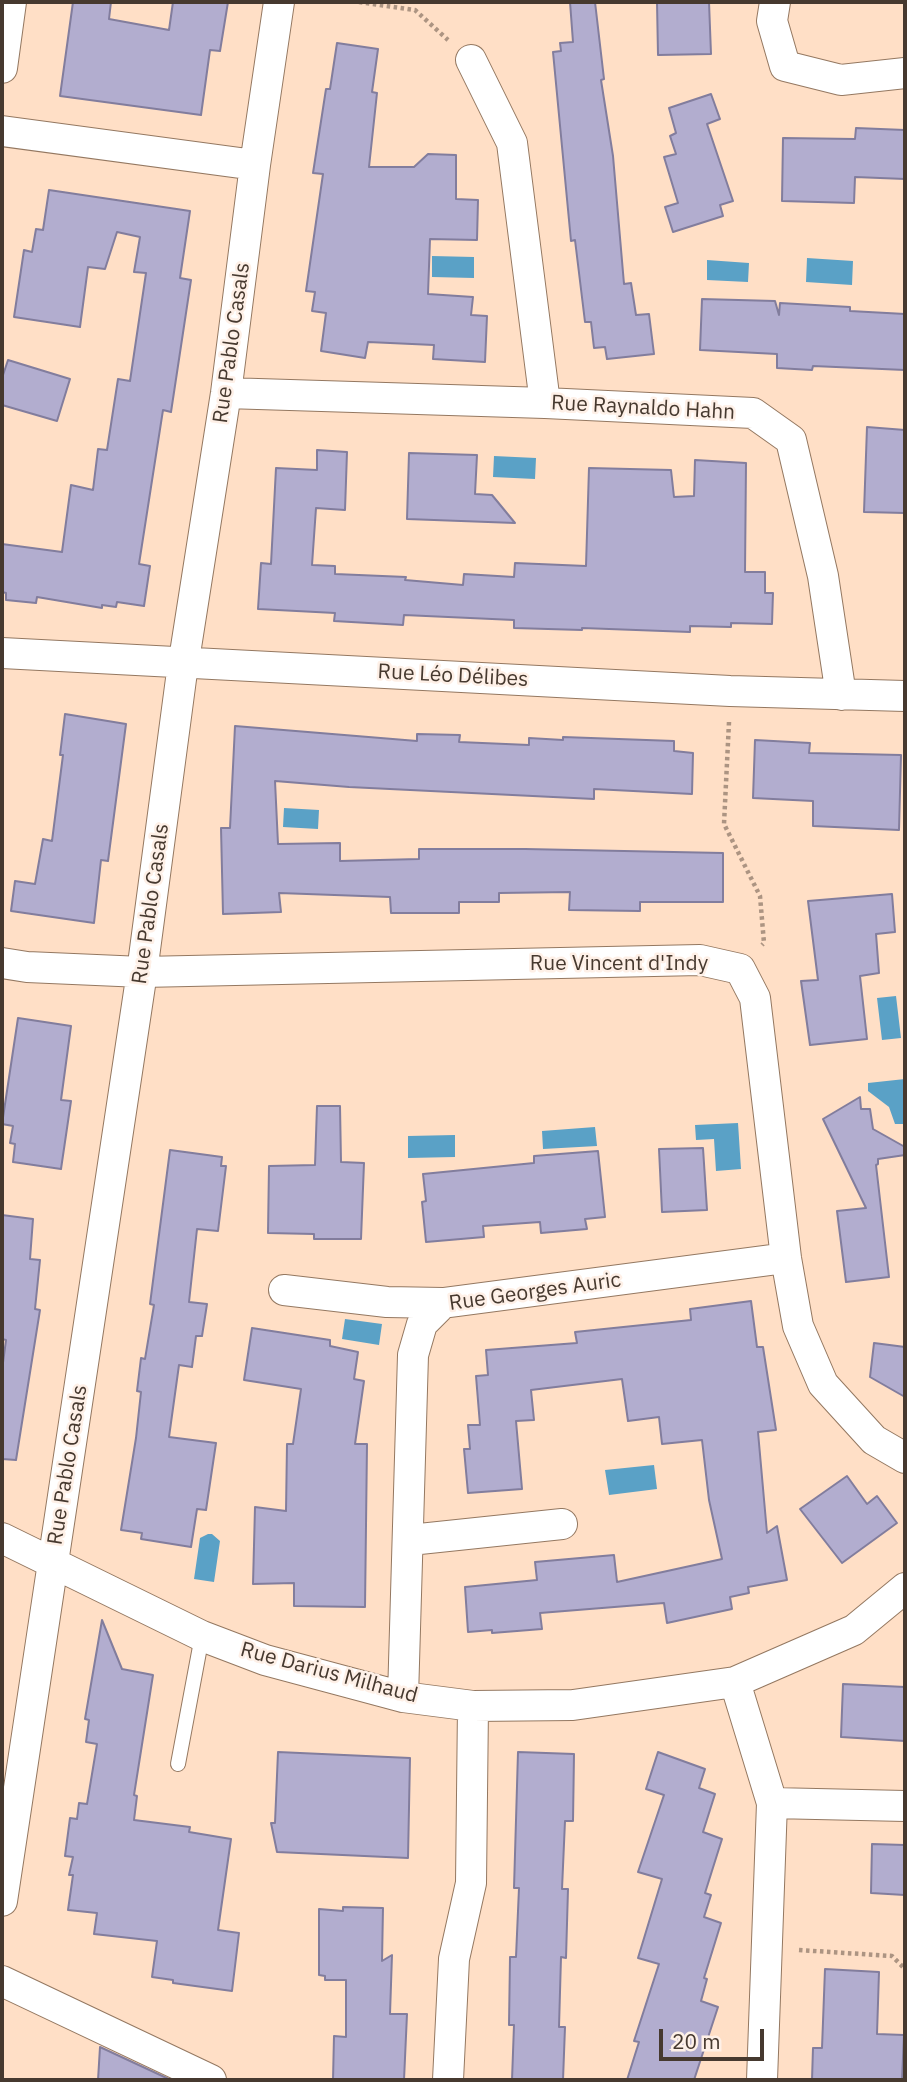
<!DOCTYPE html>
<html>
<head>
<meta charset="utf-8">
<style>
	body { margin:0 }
	#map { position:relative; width:907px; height:2082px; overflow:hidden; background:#ffdfc6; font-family:"IBM Plex Sans",sans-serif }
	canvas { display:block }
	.frame { position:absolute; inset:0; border:4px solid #46392f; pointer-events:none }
	.scale { position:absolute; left:659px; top:2029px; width:105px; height:32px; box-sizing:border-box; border:4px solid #46392f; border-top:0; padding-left:9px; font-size:21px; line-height:24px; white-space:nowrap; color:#46392f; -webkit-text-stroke:5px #fef0e7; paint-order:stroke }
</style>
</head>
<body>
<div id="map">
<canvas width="907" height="2082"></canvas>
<div class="frame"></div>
<div class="scale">20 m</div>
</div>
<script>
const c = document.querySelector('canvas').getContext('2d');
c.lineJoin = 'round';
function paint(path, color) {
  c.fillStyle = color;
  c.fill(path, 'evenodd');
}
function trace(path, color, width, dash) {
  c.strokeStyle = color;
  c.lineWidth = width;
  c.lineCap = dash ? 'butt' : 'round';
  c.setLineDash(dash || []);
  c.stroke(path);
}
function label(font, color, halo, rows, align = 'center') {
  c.font = font + ' "IBM Plex Sans",sans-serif';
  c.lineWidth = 5;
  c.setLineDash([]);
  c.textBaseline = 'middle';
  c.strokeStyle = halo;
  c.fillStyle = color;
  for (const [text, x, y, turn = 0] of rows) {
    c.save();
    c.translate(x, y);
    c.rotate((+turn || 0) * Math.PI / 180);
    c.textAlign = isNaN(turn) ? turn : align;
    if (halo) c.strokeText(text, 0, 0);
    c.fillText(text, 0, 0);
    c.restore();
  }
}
paint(new Path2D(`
	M432,256L474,257V278L432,277Z
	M807,258L853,261L852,285L806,282Z
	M707,260L749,263L748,282L707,280Z
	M494,456L536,458L535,479L493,477Z
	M284,808L319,810L318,829L283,827Z
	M896,996L901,1038L882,1040L877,998Z
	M905,1079V1124H895L889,1107L868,1091V1083Z
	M738,1123L741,1169L716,1171L714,1139L696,1140L695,1125Z
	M595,1127L597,1146L543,1149L542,1131Z
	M455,1135V1157L408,1158V1136Z
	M345,1319L382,1324L379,1345L342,1339Z
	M654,1465L657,1489L609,1495L605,1470Z
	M208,1534H212L220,1541L214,1582L194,1579L200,1538Z`), '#5aa1c6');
const building = new Path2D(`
	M73,2H111L109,19L169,30L173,2H228L220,51L210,50L201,115L60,96Z
	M570,2H595L604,79L601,80L613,156L624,284L631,283L636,315L649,314L654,354L607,359L605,347L594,348L591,322H585L575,240L571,241L553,52L561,51L560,43L573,42Z
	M657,2H709L711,54L658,55Z
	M337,43L378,49L372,92L377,93L369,167H414L428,154L456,155V199L478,200L477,240L430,239L428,294L473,297L471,315L487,316L485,362L433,359L434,345L368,342L365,358L321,351L326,313L312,311L315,292L306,291L323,174L313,173L326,89H330Z
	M711,94L720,119L707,124L733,201L720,205L723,216L673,232L665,207L678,203L664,157L676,154L670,136L676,133L669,108Z
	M856,128L905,130V179L855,177L854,203L782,201L783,138L855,139Z
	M49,190L190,211L180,278L191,280L171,412L163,410L139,564L150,566L144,606L117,602L116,607L102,605V608L37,597L36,603L6,600V593L2,592V544L62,552L71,485L93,490L98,449L107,450L118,379L130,381L146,273L134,272L140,237L117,232L105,269L88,267L80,327L14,317L24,250L32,252L36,229L43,230Z
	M702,299L775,301L779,315L780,303L850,307V311L905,314V370L813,366L812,370L777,368V354L700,350Z
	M8,360L70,379L57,421L2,405V378Z
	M867,427L905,430V513L864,512Z
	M317,450L347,452L345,510L316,508L312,565L335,566V574L406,577L405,580L463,585L464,574L514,577L515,563L586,566L589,468L671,470L674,497L694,496L695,460L746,463L745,572H765V593H773L772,624L731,623V627L690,626V632L582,628V630L514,628V620L404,615L403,625L334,621L335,613L258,609L261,563L271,564L276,468L317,470Z
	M409,453L477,455L475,494L492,495L515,523L407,519Z
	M65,714L126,724L108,861L101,860L94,923L11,911L15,881L35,884L43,839L52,841L63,755H60Z
	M235,726L417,741V734L460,735L459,742L529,745V738L563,740V737L674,741V751L693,753L692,794L594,789V799L349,787L275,781L278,844L340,843V861L419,859V849H525L723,853V902H640V911L569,910L570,892L499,893V902H459V913H391L390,897L279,893L281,912L223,914L221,828H230Z
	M755,740L810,743L809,753L901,755L899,830L813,826V801L753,798Z
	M892,894L895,932L876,934L879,973L860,976L867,1039L810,1045L801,981L818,980L808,901Z
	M18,1018L71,1026L61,1100L71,1101L61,1169L13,1162L15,1144L10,1143L13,1126L2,1124Z
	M860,1097L861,1109H870L873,1129L905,1147V1155L878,1159V1164L876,1165L889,1277L846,1282L837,1211L866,1208L823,1119Z
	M317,1106H340L341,1162L364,1163L361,1239H314V1234L268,1233L269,1166L315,1165Z
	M703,1148L707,1210L662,1212L659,1149Z
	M170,1150L222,1157L221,1166H226L218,1231L197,1229L189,1302L207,1304L202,1336H196L192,1367L179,1365L169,1437L216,1443L206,1510L197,1509L191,1547L141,1539L142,1533L121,1530L136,1438L141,1392L137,1391L141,1358L145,1359L154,1305L150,1304Z
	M598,1151L605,1217L585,1219L587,1229L541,1233L540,1222L483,1226L484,1237L426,1242L422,1202L426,1201L423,1174L534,1163V1156Z
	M2,1215L33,1219L30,1259L40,1260L35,1309L40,1310L16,1460L2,1459V1370L6,1340L2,1339Z
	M751,1301L757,1347H763L776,1430L758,1432L767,1533L777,1526L787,1580L748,1587L749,1593L730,1597L732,1609L667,1623L664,1603L540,1613L542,1629L492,1633V1630L468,1632L465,1587L537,1580L535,1562L614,1555L617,1582L722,1559L709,1500L702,1440L662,1444L659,1417L628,1421L622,1379L531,1390L534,1420L516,1421L522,1489L468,1493L464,1449H470L468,1425H480L476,1376L488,1375L486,1350L577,1343L575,1332L691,1320L690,1309Z
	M252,1328L330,1340V1346L358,1352L354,1379L364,1381L355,1444H367L365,1607L294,1606V1583L253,1584L255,1507L286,1511L287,1444H293L301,1389L244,1380Z
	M874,1343L905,1347V1397L870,1377Z
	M847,1476L867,1504L877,1496L897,1523L842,1563L800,1509Z
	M102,1620L122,1669L153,1675L134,1795L137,1796L134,1820L190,1827L189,1832L231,1839L218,1930L239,1933L232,1991L173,1983V1980L152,1977L157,1941L94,1934L97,1913L68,1910L73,1875H69L73,1857L65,1856L70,1818L77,1819L79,1803L87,1804L97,1744L86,1742L89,1720L85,1719Z
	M843,1684L905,1687V1741L841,1737Z
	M278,1752L410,1758L408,1858L277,1852L271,1823H275Z
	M518,1752L574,1754L573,1821H565L562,1889H568L566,1958L561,1957L559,2027H565L563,2080H512L514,2025H509L510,1957H516L519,1888H514Z
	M658,1752L705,1769L699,1788L715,1794L703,1832L722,1839L705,1893L711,1895L704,1917L721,1923L704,1978L707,1979L701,2001L718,2007L694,2080H627L639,2042L634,2041L659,1964L638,1958L662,1879L638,1872L664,1795L646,1789Z
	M872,1844L905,1845V1895L871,1893Z
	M343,1907L383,1908L382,1961L392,1955L390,2014H407L404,2080H333L334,2036L346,2037V1980H325V1976L319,1975V1909L343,1911Z
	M825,1969L879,1972L877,2034L904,2035L902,2080H812L813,2048H822Z
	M100,2047L171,2080H98Z`);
paint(building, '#b2adcf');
trace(building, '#827d9d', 2);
const service = new Path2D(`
	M178,1764L202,1636`);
const minor = new Path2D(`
	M775,2L772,21L785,66L841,80L905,73
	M471,60L512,143L545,403
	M2,68L11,2
	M2,131L255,165
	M226,393L545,403L753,413L791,440L823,576L841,695
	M2,653L730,691L905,696
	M2,963L27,967L142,972L700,960L740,969L755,998L786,1258L798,1326L823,1384L874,1440L905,1458
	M284,1290L387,1302L443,1303
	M2,1538L202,1636L265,1660L403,1697L473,1706L573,1705L735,1682L854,1630L905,1588
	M410,1540L562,1524
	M735,1682L772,1803L762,2080
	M403,1697L413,1355L422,1324L443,1303L786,1258
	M772,1803L905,1806
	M2,1901L142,972L181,679L226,393L255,165L279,2
	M2,1981L211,2080
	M448,2080L454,1959L471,1883L473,1706`);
trace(service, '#947861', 16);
trace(minor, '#947861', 32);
trace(new Path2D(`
	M359,2L415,10L448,40
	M729,722L724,824L760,896L764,943L762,945
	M799,1950L892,1956L905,1969`), '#ac9482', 4.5, [3.5, 3.5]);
trace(service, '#fff', 14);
trace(minor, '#fff', 30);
label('21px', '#46392f', '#fef0e7', [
	["Rue Pablo Casals",232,343,-82],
	["Rue Raynaldo Hahn",643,408,3],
	["Rue Léo Délibes",453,676,3],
	["Rue Pablo Casals",151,904,-82],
	["Rue Vincent d'Indy",619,964],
	["Rue Georges Auric",535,1292,-8],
	["Rue Pablo Casals",68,1465,-81],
	["Rue Darius Milhaud",329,1673,15]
]);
</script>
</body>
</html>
